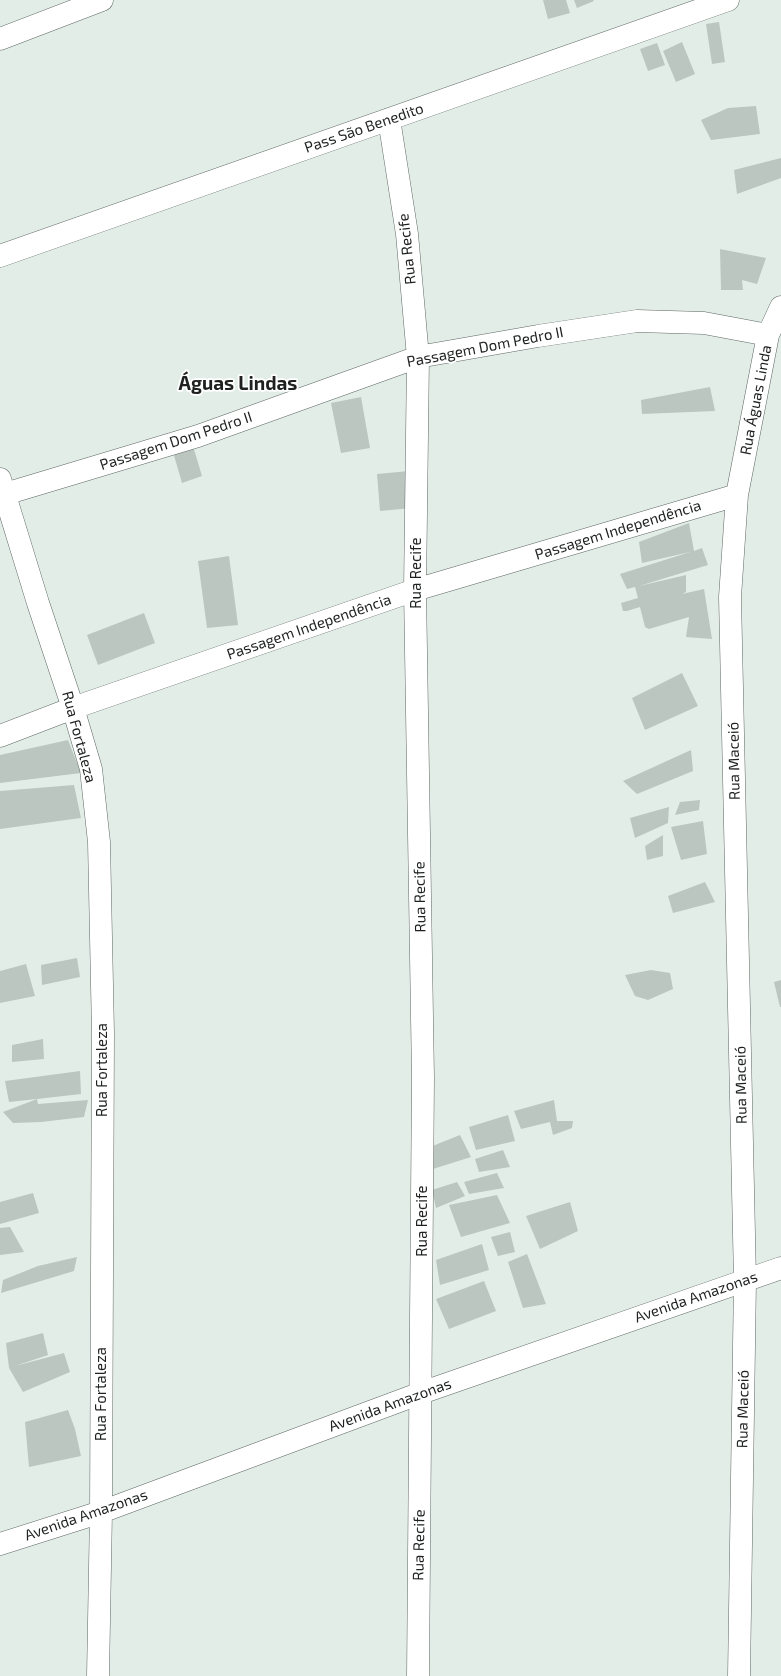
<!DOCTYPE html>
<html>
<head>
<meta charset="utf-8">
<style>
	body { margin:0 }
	canvas { display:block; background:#e2ede7 }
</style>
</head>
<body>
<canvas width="781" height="1676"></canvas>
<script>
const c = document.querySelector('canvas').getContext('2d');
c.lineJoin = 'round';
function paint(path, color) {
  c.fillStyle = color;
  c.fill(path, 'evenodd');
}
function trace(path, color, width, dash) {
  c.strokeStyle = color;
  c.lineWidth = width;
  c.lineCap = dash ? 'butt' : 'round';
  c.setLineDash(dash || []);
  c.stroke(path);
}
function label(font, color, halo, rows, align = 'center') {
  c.font = font + ' "Exo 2",sans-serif';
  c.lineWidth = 3.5;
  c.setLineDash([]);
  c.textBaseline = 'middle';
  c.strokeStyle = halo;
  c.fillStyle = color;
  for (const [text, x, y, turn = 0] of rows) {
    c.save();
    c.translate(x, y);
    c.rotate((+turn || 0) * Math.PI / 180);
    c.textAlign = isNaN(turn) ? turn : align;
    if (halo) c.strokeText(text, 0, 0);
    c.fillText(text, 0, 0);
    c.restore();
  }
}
paint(new Path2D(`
	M543,0H566L570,13L548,19Z
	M574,0H593L594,1L577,8Z
	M719,22L725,62L712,64L706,24Z
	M682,42L695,74L676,82L663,51Z
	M657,43L665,65L648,71L640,49Z
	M756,106L760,134L711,140L701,120L728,108Z
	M781,158V178L737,194L734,170Z
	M720,249L766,258L757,284L742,280L743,290H721Z
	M710,387L715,411L642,414L641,400Z
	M361,397L370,448L341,453L331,403Z
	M193,446L202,476L182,483L173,452Z
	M409,471L412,508L380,511L377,474Z
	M689,523L694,551L702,548L708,565L639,586L686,575V592L682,594L704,589L712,639L686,637L689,617L649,629L645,627L640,607L627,611H623L621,603L638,598L635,587L627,589L620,574L690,552L642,563L639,542Z
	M229,556L238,625L207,628L198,561Z
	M144,613L155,643L98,665L87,635Z
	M682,673L698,706L645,730L632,698Z
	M68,740L81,773L0,783V755Z
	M691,750L693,771L637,794L623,781Z
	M74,785L81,818L0,829V791Z
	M700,800L699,810L675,815L680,802Z
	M669,807L668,823L635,838L630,818Z
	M703,821L707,854L681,860L671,827Z
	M663,835V856L647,860L645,846Z
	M705,882L715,902L673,913L668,896Z
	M77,958L80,977L42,985L41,965Z
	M26,964L35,996L0,1003V971Z
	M651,970L670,973L673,989L648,1000L635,996L625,975Z
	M781,980V1007H780L774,982Z
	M43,1039L44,1059L12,1062V1045Z
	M80,1071L81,1094L37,1099L38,1104L88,1100L84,1117L41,1122L13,1123L3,1112L37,1099L9,1102L5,1081Z
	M554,1100L557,1121H573L572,1128L553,1135L550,1122L521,1129L514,1111Z
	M508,1115L515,1141L476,1150L469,1127Z
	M460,1135L471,1157L433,1169L430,1147Z
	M503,1150L510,1167L479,1172L475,1159Z
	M497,1173L504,1188L469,1194L464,1182Z
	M457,1182L465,1196L436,1208L432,1190Z
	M33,1193L39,1213L0,1224V1202Z
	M497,1195L510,1223L461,1237L449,1205Z
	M570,1202L578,1231L540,1249L526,1216Z
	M10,1227L24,1252L0,1255V1228Z
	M510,1232L515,1252L498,1256L491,1237Z
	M482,1244L489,1270L440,1285L436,1260Z
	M527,1254L546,1304L523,1308L508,1262Z
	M77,1257L74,1271L1,1293L3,1280L38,1266Z
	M484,1281L496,1311L449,1329L436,1299Z
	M43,1333L48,1355L15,1366L64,1353L70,1372L23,1392L9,1368L6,1343Z
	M68,1410L75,1429L81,1456L29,1467L25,1422Z`), '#bcc6c1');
const minor = new Path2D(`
	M0,39L102,0
	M389,119L407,234L418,357L415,590L423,1078L418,1676
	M0,256L728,0
	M0,479L38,603L73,708L91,769L99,842L103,1033L101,1512L98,1676
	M5,494L198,436L418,357L538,336L637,321L704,323L768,335
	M0,736L73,708L415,590L737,495
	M0,1544L101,1512L421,1393L781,1268
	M739,1676L745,1280L730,597L737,495L768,335L781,307`);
trace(minor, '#5f6864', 23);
trace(minor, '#fff', 22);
label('15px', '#1e211f', '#fff', [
	["Pass São Benedito",364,128,-19],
	["Rua Recife",407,249,-96],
	["Passagem Dom Pedro II",485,347,-11],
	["Rua Águas Linda",756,400,-79],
	["Passagem Dom Pedro II",176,441,-18],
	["Passagem Independência",618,530,-17],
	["Rua Recife",416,573,-90],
	["Passagem Independência",309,627,-19],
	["Rua Fortaleza",79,737,75],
	["Rua Maceió",734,761,-91],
	["Rua Recife",420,897,-91],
	["Rua Fortaleza",102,1070,-90],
	["Rua Maceió",741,1085,-91],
	["Rua Recife",422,1221,-90],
	["Avenida Amazonas",696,1297,-19],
	["Rua Fortaleza",101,1394,-90],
	["Avenida Amazonas",390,1405,-20],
	["Rua Maceió",743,1409,-89],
	["Avenida Amazonas",86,1515,-19],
	["Rua Recife",419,1545,-89]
]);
label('bold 19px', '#1e211f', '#fff', [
	["Águas Lindas",238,384]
]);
</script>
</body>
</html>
